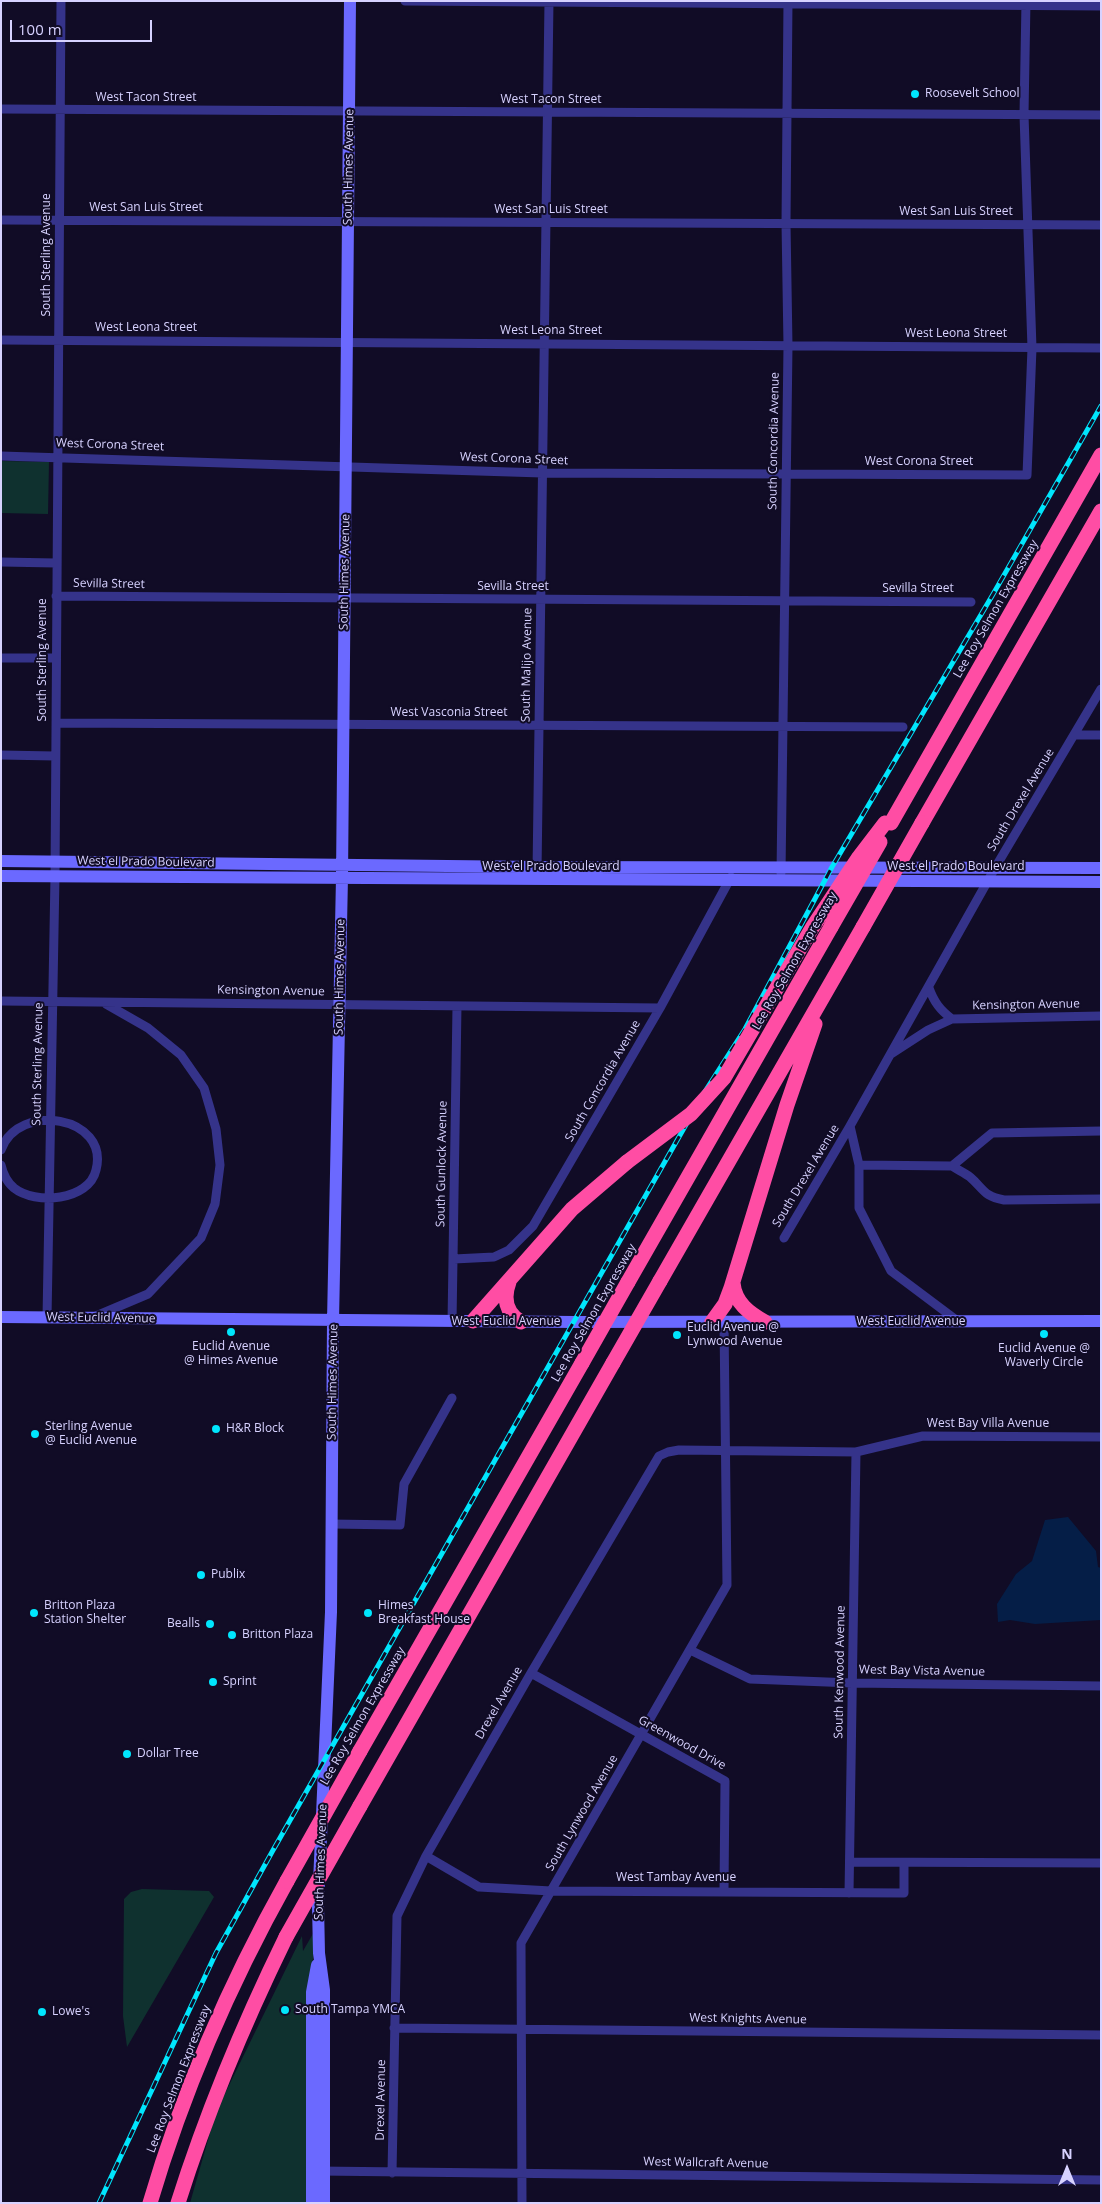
<!DOCTYPE html>
<html>
<head>
<meta charset="utf-8">
<style>
	body { margin:0 }
	#map { position:relative; width:1102px; height:2204px; overflow:hidden; background:#110c26; font-family:"Open Sans",sans-serif }
	canvas { display:block }
	.frame { position:absolute; inset:0; border:2px solid #d7d2ff; pointer-events:none }
	.north { position:absolute; left:1042px; top:2144px; width:50px; height:50px; -webkit-text-stroke:4px #110c26; paint-order:stroke; rotate:0deg; font-size:14px; font-weight:700; line-height:20px; text-align:center; color:#d7d2ff }
	.north::after { content:''; display:block; margin:auto; width:18px; height:22px; background:#d7d2ff; clip-path:polygon(50% 0,100% 100%,50% 72%,0 100%) }
	.scale { position:absolute; left:10px; top:20px; width:142px; height:22px; box-sizing:border-box; border:2px solid #d7d2ff; border-top:0; padding-left:6px; font-size:15px; line-height:18px; white-space:nowrap; color:#d7d2ff; -webkit-text-stroke:4px #110c26; paint-order:stroke }
</style>
</head>
<body>
<div id="map">
<canvas width="1102" height="2204"></canvas>
<div class="frame"></div>
<div class="north">N</div>
<div class="scale">100 m</div>
</div>
<script>
const c = document.querySelector('canvas').getContext('2d');
c.lineJoin = 'round';
function paint(path, color) {
  c.fillStyle = color;
  c.fill(path, 'evenodd');
}
function trace(path, color, width, dash) {
  c.strokeStyle = color;
  c.lineWidth = width;
  c.lineCap = dash ? 'butt' : 'round';
  c.setLineDash(dash || []);
  c.stroke(path);
}
function label(font, color, halo, rows, align = 'center') {
  c.font = font + ' "Open Sans",sans-serif';
  c.lineWidth = 4;
  c.setLineDash([]);
  c.textBaseline = 'middle';
  c.strokeStyle = halo;
  c.fillStyle = color;
  for (const [text, x, y, turn = 0] of rows) {
    c.save();
    c.translate(x, y);
    c.rotate((+turn || 0) * Math.PI / 180);
    c.textAlign = isNaN(turn) ? turn : align;
    if (halo) c.strokeText(text, 0, 0);
    c.fillText(text, 0, 0);
    c.restore();
  }
}
paint(new Path2D(`
	M1,461L49,462L48,514L1,513Z
	M142,1889L209,1891L214,1897L127,2047L123,2016L124,1899L131,1892Z
	M314,1932V1953L307,1992V2203H190L216,2112L302,1936L303,1951Z`), '#0f312f');
paint(new Path2D(`
	M1068,1517L1096,1551L1098,1567L1101,1568V1620L1035,1624L1010,1620L998,1622L997,1604L1016,1574L1032,1561L1045,1520Z`), '#051e47');
trace(new Path2D(`
	M405,1L1101,6
	M1,109L1101,115
	M1,220L1101,225
	M1,340L1101,348
	M1,456L542,473L1027,475L1032,348L1024,115L1026,1
	M1,562L56,563
	M56,596L971,602
	M1,658H56
	M56,723L903,727
	M1074,735H1101
	M1,755L55,756
	M537,871L549,1
	M781,873L788,346L786,223L788,1
	M929,988C934,1002 940,1010 952,1019
	M1,1001L660,1008
	M891,1054L928,1030L952,1019L1101,1016
	M1,1150C18,1101 110,1116 96,1170C89,1201 35,1205 14,1188C7,1182 3,1174 1,1165
	M859,1165L952,1166
	M952,1166L992,1133L1101,1131
	M952,1166C958,1170 965,1173 970,1177C984,1189 983,1196 1004,1200L1101,1199
	M784,1238L850,1126
	M454,1259L494,1257L509,1250L533,1226L660,1008L731,877
	M96,1316L148,1294L201,1238L215,1204L220,1165L216,1129L204,1088L181,1055L148,1028L106,1004
	M47,1318L55,876L61,1
	M452,1322L457,1006
	M959,1322L891,1271L859,1208V1165L850,1126L995,868L1101,689
	M331,1524L400,1525L404,1484L452,1398
	M690,1650L750,1679L852,1683L1101,1686
	M531,1673L725,1781L724,1891
	M426,1856L479,1887L551,1891L904,1893V1863
	M850,1862L1101,1863
	M849,1893L856,1452
	M394,2028L1101,2035
	M319,2171L1101,2180
	M392,2173L397,1916L426,1856L531,1673L659,1456L668,1452L679,1450L856,1452L923,1436L1101,1437
	M522,2203L521,1943L727,1585L724,1322`), '#35338a', 9);
trace(new Path2D(`
	M1,861L537,867L1101,868
	M1,876L1101,882
	M1,1317L575,1322L1101,1321
	M312,2203V1992L317,1965
	M324,2203V1990L319,1953L318,1905L331,1612L333,1321L342,877L350,1`), '#6b69ff', 12);
trace(new Path2D(`
	M891,823L1101,455
	M922,823L1101,511
	M660,1281L863,927
	M509,1282C503,1298 506,1313 521,1322
	M628,1282L831,927
	M733,1283C735,1303 749,1313 765,1322
	M473,1321L572,1209L627,1162
	M712,1322L725,1304L731,1288L787,1105L815,1024
	M360,1751L582,1363
	M360,1806L613,1363
	M150,2203C183,2091 230,1983 287,1881
	M178,2203C207,2111 244,2023 286,1937`), '#ff4da4', 15);
const rail = new Path2D(`
	M99,2203L216,1953L272,1852L704,1093L745,1029L832,867L992,596L1101,406`);
trace(rail, '#00e6fd', 5);
trace(rail, '#110c26', 3, [9]);
trace(new Path2D(`
	M831,927L880,842
	M863,927L922,823
	M627,1162L691,1114L724,1078L812,928L859,857L885,823
	M582,1363L628,1282
	M613,1363L660,1281
	M287,1881L360,1751
	M286,1937L360,1806`), '#ff4da4', 15);
for (const [x, y, r, color] of [
	[915,94,5,"#00e6fd"],
	[231,1332,5,"#00e6fd"],
	[1044,1334,5,"#00e6fd"],
	[677,1335,5,"#00e6fd"],
	[216,1429,5,"#00e6fd"],
	[35,1434,5,"#00e6fd"],
	[201,1575,5,"#00e6fd"],
	[34,1613,5,"#00e6fd"],
	[368,1613,5,"#00e6fd"],
	[210,1624,5,"#00e6fd"],
	[232,1635,5,"#00e6fd"],
	[213,1682,5,"#00e6fd"],
	[127,1754,5,"#00e6fd"],
	[285,2010,5,"#00e6fd"],
	[42,2012,5,"#00e6fd"]
]) {
  const dot = new Path2D();
  dot.arc(x, y, r, 0, 2 * Math.PI);
  c.fillStyle = color;
  c.fill(dot);
  trace(dot, '#110c26', 2);
}
label('12px', '#d7d2ff', '#110c26', [
	["Roosevelt School",925,94],
	["Euclid Avenue @",687,1328],
	["Lynwood Avenue",687,1342],
	["Euclid Avenue",231,1347,"center"],
	["@ Himes Avenue",231,1361,"center"],
	["Euclid Avenue @",1044,1349,"center"],
	["Waverly Circle",1044,1363,"center"],
	["Sterling Avenue",45,1427],
	["@ Euclid Avenue",45,1441],
	["H&R Block",226,1429],
	["Publix",211,1575],
	["Britton Plaza",44,1606],
	["Station Shelter",44,1620],
	["Himes",378,1606],
	["Breakfast House",378,1620],
	["Bealls",200,1624,"right"],
	["Britton Plaza",242,1635],
	["Sprint",223,1682],
	["Dollar Tree",137,1754],
	["South Tampa YMCA",295,2010],
	["Lowe's",52,2012]
], 'left');
label('12px', '#d7d2ff', '#110c26', [
	["West Tacon Street",146,98],
	["West Tacon Street",551,100],
	["South Himes Avenue",349,167,-89],
	["West San Luis Street",146,208],
	["West San Luis Street",551,210],
	["West San Luis Street",956,212],
	["South Sterling Avenue",47,255,-90],
	["West Leona Street",146,328],
	["West Leona Street",551,331],
	["West Leona Street",956,334],
	["South Concordia Avenue",774,441,-89],
	["West Corona Street",110,445,2],
	["West Corona Street",514,459,2],
	["West Corona Street",919,462],
	["South Himes Avenue",345,572,-89],
	["Sevilla Street",109,584,1],
	["Sevilla Street",513,587],
	["Sevilla Street",918,589],
	["Lee Roy Selmon Expressway",996,609,-60],
	["South Sterling Avenue",43,660,-90],
	["South Malijo Avenue",527,665,-89],
	["West Vasconia Street",449,713],
	["South Drexel Avenue",1021,800,-59],
	["West el Prado Boulevard",146,862,1],
	["West el Prado Boulevard",551,867],
	["West el Prado Boulevard",956,867],
	["Lee Roy Selmon Expressway",795,961,-60],
	["South Himes Avenue",340,977,-89],
	["Kensington Avenue",271,991,1],
	["Kensington Avenue",1026,1005,-1],
	["South Sterling Avenue",38,1064,-89],
	["South Concordia Avenue",603,1081,-60],
	["South Gunlock Avenue",442,1164,-89],
	["South Drexel Avenue",806,1176,-59],
	["Lee Roy Selmon Expressway",594,1313,-60],
	["West Euclid Avenue",101,1318,1],
	["West Euclid Avenue",506,1322],
	["West Euclid Avenue",911,1322],
	["South Himes Avenue",333,1382,-89],
	["West Bay Villa Avenue",988,1424],
	["West Bay Vista Avenue",922,1671,1],
	["South Kenwood Avenue",840,1672,-89],
	["Drexel Avenue",499,1703,-60],
	["Lee Roy Selmon Expressway",363,1716,-60],
	["Greenwood Drive",682,1743,29],
	["South Lynwood Avenue",582,1813,-60],
	["South Himes Avenue",321,1862,-88],
	["West Tambay Avenue",676,1878],
	["West Knights Avenue",748,2019,1],
	["Lee Roy Selmon Expressway",179,2079,-69],
	["Drexel Avenue",381,2100,-89],
	["West Wallcraft Avenue",706,2163,1]
]);
</script>
</body>
</html>
